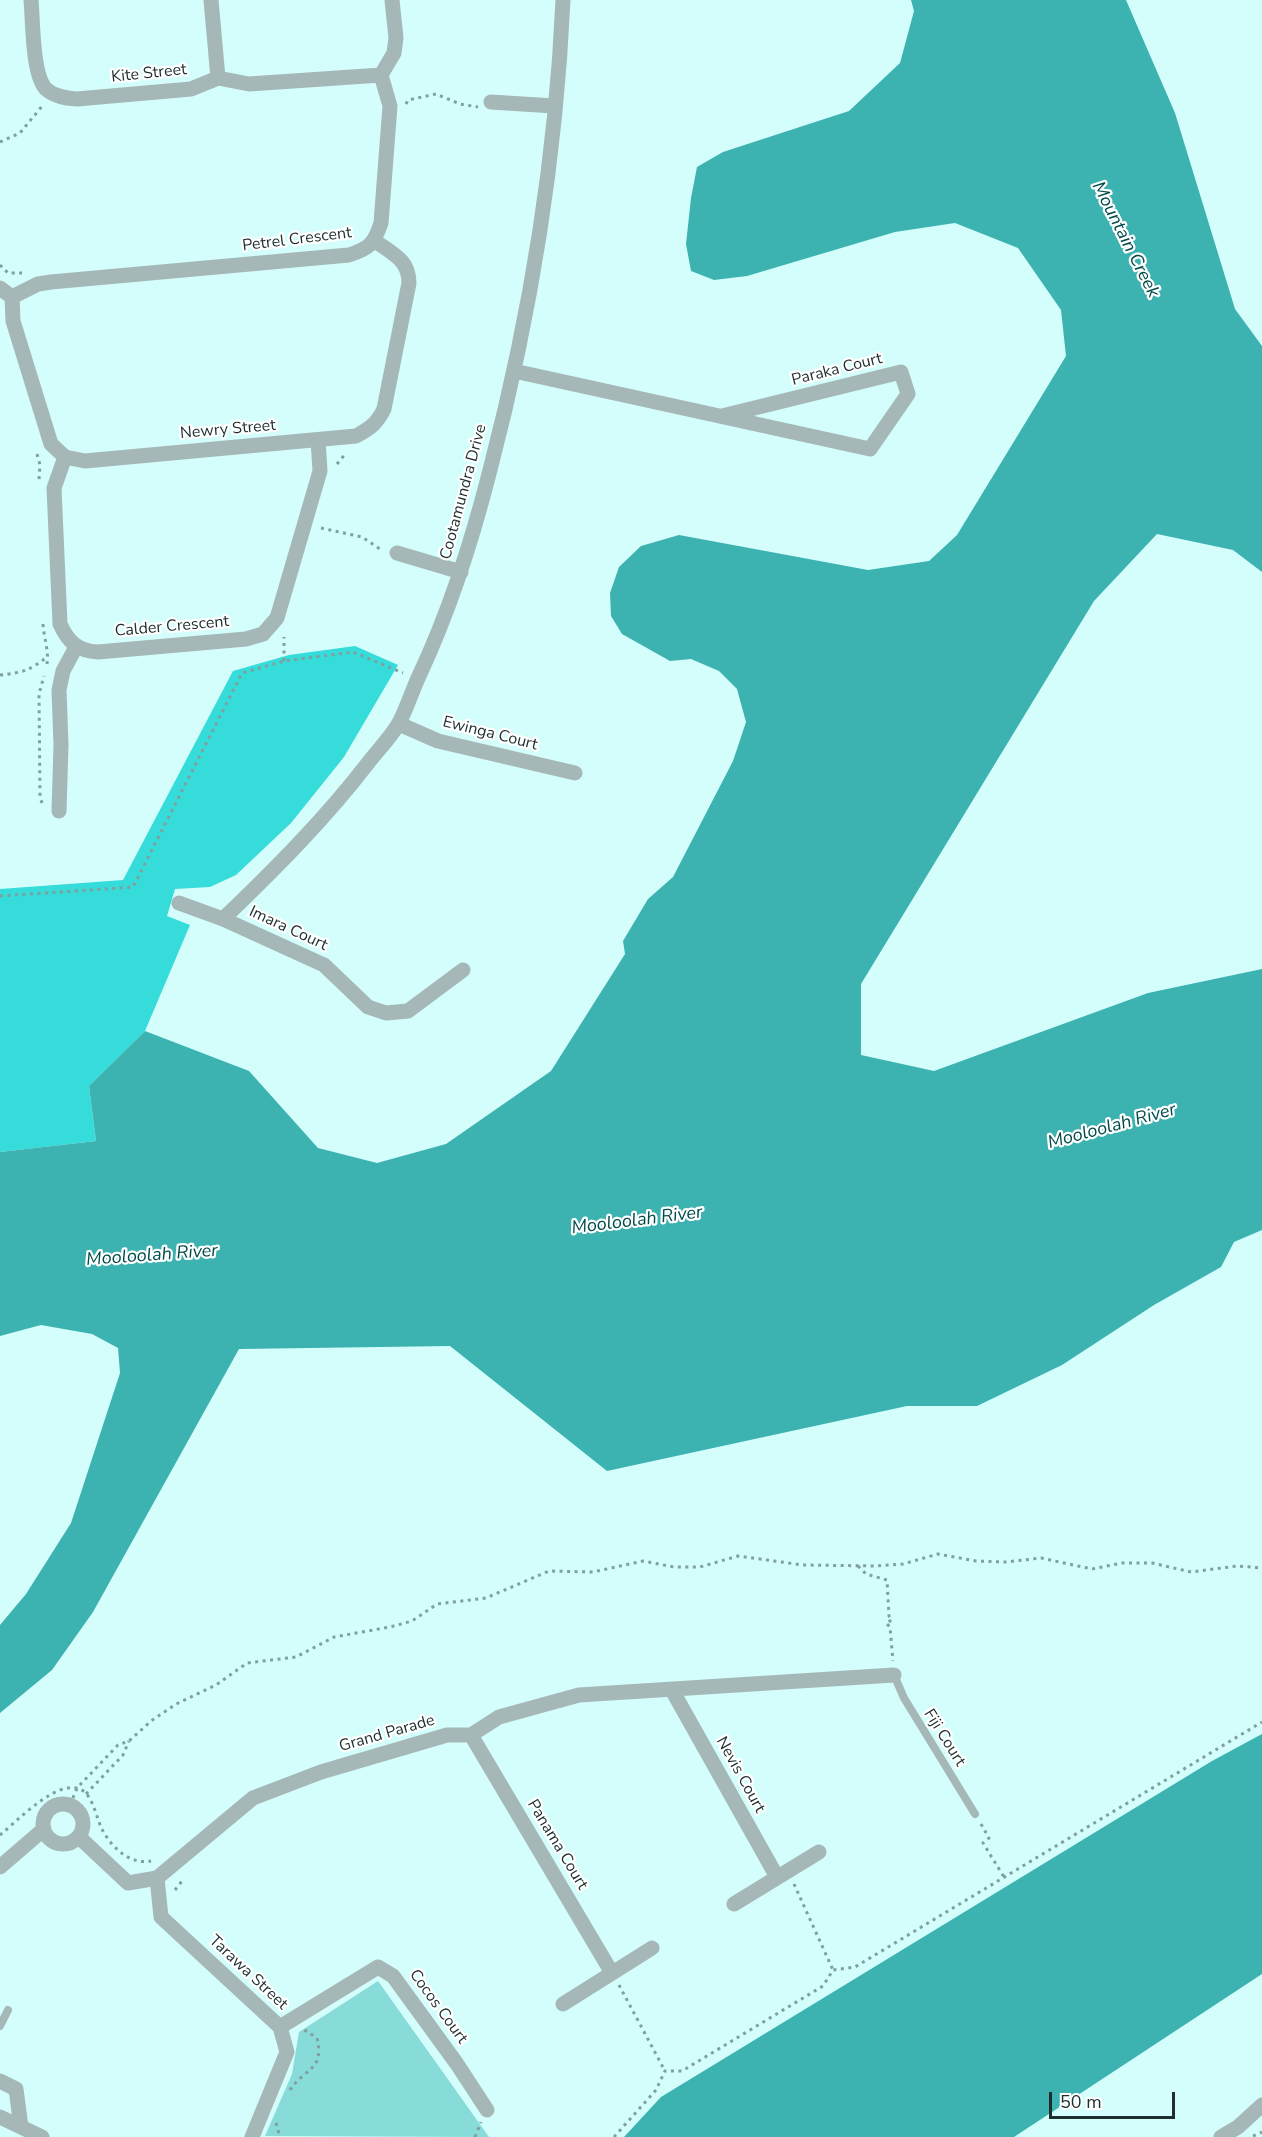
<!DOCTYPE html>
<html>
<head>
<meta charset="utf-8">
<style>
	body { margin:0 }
	#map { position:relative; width:1262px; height:2137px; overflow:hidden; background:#d3fefc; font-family:"Nunito Sans",sans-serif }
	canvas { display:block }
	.scale { position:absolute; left:1049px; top:2092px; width:126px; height:27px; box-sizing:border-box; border:3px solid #1e2e2e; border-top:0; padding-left:8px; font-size:18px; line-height:21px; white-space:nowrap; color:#1e2e2e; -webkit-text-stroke:4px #fff; paint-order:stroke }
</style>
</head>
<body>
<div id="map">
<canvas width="1262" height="2137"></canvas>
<div class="scale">50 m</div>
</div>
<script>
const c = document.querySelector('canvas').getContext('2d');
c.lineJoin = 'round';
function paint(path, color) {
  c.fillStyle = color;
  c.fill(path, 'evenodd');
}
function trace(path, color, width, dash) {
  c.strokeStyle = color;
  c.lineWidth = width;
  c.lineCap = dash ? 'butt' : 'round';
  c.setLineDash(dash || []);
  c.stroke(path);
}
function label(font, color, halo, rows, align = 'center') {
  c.font = font + ' "Nunito Sans",sans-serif';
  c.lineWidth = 4.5;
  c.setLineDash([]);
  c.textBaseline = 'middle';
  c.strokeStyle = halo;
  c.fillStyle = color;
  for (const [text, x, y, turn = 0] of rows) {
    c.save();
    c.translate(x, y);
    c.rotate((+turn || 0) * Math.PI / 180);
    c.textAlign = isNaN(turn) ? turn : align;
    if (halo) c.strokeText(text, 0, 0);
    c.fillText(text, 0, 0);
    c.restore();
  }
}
paint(new Path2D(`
	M378,1981L489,2137L265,2136L292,2074L299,2032Z`), '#87dbd9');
paint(new Path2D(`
	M355,646L398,665L344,757L291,823L236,875L210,887L175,889L167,916L190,925L145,1031L89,1086L96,1141L0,1152V889L123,880L233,671L289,655Z`), '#35dcda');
paint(new Path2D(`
	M911,0H1126L1175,113L1235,309L1262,346V572L1233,550L1157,534L1094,601L861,984V1055L934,1071L1148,993L1262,969V1230L1234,1242L1221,1267L1154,1305L1062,1365L977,1406H907L607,1471L450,1346L239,1349L93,1612L52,1670L0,1713V1625L26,1594L71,1523L120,1373L118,1348L92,1334L41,1325L0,1336V1152L96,1141L89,1086L145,1031L249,1071L318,1148L377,1163L446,1144L551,1071L625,954L623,941L648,899L673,877L733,761L746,722L737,689L719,671L691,659L670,661L622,634L611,616L610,593L619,567L641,546L679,535L868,570L929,561L957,535L1066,356L1061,310L1018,248L955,223L895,232L747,276L714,280L691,271L686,244L691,198L697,167L723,152L849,111L900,63L914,11Z
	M1262,1734V1974L1014,2137H624L661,2097L1212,1761Z`), '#3cb3b1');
trace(new Path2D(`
	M406,104L408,100L436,94L460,104L478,107
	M0,142L20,133L43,105
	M0,265L8,273H22
	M37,454L40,465L39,480
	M337,464L346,453
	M321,528L362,537L383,551
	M43,624C44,639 49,650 47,664
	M284,661V637
	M0,675C22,673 31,670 48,656
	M42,803L40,797L39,694L44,676
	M0,896L133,887L242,673L284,661L353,652L403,673
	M858,1566L866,1574L887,1580L889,1616L892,1620L886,1623L890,1627L893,1661
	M86,1794L123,1755L129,1741
	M70,1805L77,1788L118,1745L129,1741L151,1721L176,1704L216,1685L247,1663L296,1657L334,1637L390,1627L412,1621L437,1604L486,1598L549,1571L593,1572L643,1561L674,1567H700L738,1556L803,1565L876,1566L903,1564L938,1554L976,1561L1006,1562L1041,1558L1092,1569L1122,1563H1152L1191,1572L1237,1566L1262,1568
	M981,1824L989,1838L983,1843L1004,1877
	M0,1835C18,1820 38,1799 60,1790C93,1778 93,1813 103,1831C113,1849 131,1865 151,1861
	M794,1884L833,1970
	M175,1890L182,1881L179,1879
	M619,1985L665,2071
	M290,2090C304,2068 325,2071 317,2038L303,2029
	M276,2123L280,2137
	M1253,2136L1262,2132
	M475,2137L481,2122
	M614,2137L656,2090L665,2071H682L823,1986L833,1970L855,1967L1262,1722`), '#809f9e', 3, [3, 4.5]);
trace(new Path2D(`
	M894,1675L904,1698L975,1814
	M0,2026L8,2010`), '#a5b7b6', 8);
trace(new Path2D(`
	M31,0C33,20 32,75 46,89C55,97 66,98 77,99L191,89L218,78L249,84L381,75
	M211,0L218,78
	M491,102L554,106
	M0,288L12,297L13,321L51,444L65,457L85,461L356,436C371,428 377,423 384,409L409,283C409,260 393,254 375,241
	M12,297L38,284L51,282L349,255C370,248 374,244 381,223L390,106L381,75L394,53L396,38L392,0
	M514,371L870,449L908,394L901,372L722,416
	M65,457L54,488L60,624C68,642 78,651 98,652L246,639L263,634L277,618L320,471L318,440
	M397,553L461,572
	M399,724L438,741L575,773
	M59,811L61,745L59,690L63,671L76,647
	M179,903L223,919L324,965L368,1007L386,1013L408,1011L463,970
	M223,919C274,870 325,819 368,763C378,750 391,737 399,723C407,708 412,691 419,676C450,610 472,541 490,470C530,317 556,158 563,0
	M672,1690L777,1877
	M471,1735L612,1973
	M43 1824a20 20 0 1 1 40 0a20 20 0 1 1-40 0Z
	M79,1837L128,1883L157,1878L253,1798L321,1772L447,1735H471L499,1717L579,1695L894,1675
	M0,1867L44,1829
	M157,1878L161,1917L280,2027L287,2052L252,2137
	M734,1904L819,1852
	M563,2004L652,1948
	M280,2027L378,1967L393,1976L457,2064L487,2110
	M0,2081L16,2089L21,2127
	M0,2117L42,2137
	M1221,2137L1238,2127L1262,2105`), '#a5b7b6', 15);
label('16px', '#1e2e2e', '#fff', [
	["Kite Street",149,74,-6],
	["Petrel Crescent",297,240,-7],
	["Paraka Court",837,370,-14],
	["Newry Street",228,430,-5],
	["Cootamundra Drive",464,492,-75],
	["Calder Crescent",172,627,-5],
	["Ewinga Court",490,734,14],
	["Imara Court",288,929,25],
	["Grand Parade",387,1734,-16],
	["Fiji Court",944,1738,58],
	["Nevis Court",740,1775,61],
	["Panama Court",557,1845,59],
	["Tarawa Street",248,1973,43],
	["Cocos Court",438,2007,54]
]);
label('italic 18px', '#004b4a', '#fff', [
	["Mountain Creek",1125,240,63],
	["Mooloolah River",1112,1127,-15],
	["Mooloolah River",637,1221,-7],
	["Mooloolah River",152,1256,-4]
]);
</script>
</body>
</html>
